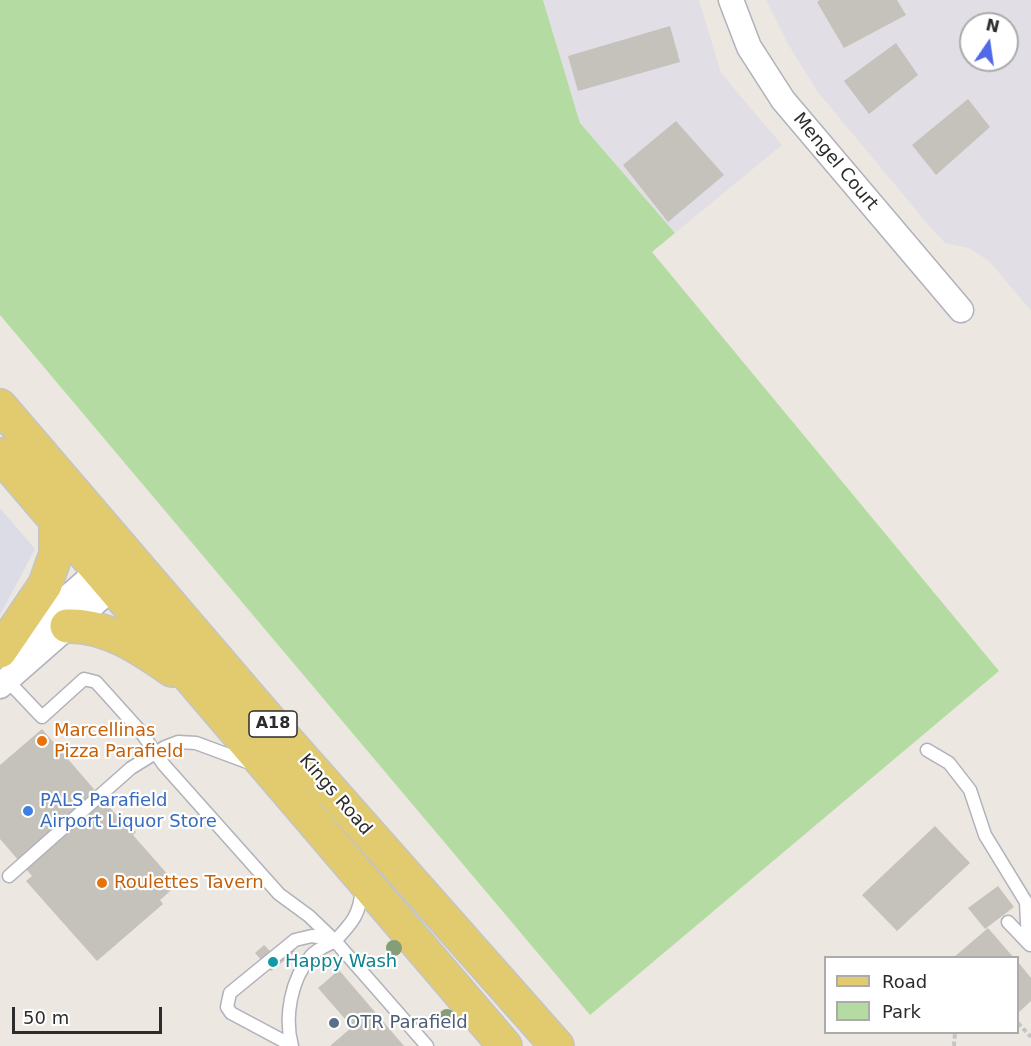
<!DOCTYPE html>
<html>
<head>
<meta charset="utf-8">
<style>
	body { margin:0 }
	#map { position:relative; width:1031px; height:1046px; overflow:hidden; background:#ece7e0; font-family:"DejaVu Sans",sans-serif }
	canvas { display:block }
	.legend { position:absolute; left:824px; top:956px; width:195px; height:78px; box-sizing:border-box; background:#fff; border:2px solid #ababab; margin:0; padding:8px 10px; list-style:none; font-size:18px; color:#2c2c2c }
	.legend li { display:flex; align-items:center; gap:12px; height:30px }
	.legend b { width:30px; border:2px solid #ababab }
	.north { position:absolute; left:959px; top:12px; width:60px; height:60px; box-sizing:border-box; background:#fff; border:2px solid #ababab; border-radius:50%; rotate:13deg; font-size:16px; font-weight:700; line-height:24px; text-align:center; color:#2c2c2c }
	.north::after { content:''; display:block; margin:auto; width:21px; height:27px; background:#5269e7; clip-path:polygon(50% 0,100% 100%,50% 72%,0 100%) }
	.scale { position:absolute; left:12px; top:1007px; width:150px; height:27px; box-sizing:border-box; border:3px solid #2c2c2c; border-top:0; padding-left:8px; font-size:18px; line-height:21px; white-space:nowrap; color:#2c2c2c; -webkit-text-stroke:4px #fff; paint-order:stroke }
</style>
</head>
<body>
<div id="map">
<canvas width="1031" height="1046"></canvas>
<ul class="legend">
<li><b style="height:8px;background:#e2cb6e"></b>Road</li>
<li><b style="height:16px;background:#b4dca2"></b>Park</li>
</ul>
<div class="north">N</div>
<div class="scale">50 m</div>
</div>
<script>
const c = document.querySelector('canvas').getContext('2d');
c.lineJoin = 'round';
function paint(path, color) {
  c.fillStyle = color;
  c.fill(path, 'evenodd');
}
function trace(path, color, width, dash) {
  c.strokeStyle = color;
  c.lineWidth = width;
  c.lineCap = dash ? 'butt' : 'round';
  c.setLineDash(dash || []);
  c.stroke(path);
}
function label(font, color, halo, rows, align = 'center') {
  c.font = font + ' "DejaVu Sans",sans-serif';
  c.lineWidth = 4.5;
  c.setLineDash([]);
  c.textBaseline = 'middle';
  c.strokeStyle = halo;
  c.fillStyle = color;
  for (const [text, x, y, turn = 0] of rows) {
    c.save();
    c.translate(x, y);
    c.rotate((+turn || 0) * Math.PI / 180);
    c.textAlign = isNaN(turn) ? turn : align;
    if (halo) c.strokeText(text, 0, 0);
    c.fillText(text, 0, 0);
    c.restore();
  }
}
paint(new Path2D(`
	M543,0H699L721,73L782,145L675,233L580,123Z
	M766,0H1031V311L989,261L969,248L945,243L931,228L817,91L788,44ZM971,24H1007V60H971Z`), '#e1dfe5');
paint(new Path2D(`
	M0,508L35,549L0,615Z`), '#dbdce5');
paint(new Path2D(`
	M0,0H543L580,123L675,233L652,252L999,671L590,1015L0,315Z`), '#b4dca2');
paint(new Path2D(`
	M820,0H897L906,15L844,48L817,2Z
	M670,26L680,62L578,91L568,56Z
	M896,43L918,75L869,114L844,81Z
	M968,99L990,127L936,175L912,145Z
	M676,121L724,175L668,222L623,165Z
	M42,729L124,824L128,822L136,832L133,835L177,885L160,900L163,904L97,961L26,881L32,876L0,839V765Z
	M935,826L970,863L897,931L862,895Z
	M998,886L1014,907L985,929L968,908Z
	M988,928L1014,958H953Z
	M285,940L295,952L271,971L255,953L264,945L271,952Z
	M1018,962L1031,978V1001L1018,1013Z
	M339,970L404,1046H330L352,1027L318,988Z`), '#c5c1bb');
const lane = new Path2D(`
	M5,678L42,717L84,679L96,682L141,732L164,765L279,894L309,916L335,941
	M927,750L949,763L970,790L985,835L1026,902L1028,943
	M9,876L131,768L165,747L178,742L196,743L250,763
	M1008,922L1030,945
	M335,941C353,922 360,914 362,888
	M291,1045L231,1013L227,1007L230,993L295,940L312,936L334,940
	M292,1046C284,1017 291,979 311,956C317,949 328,945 335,941L427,1046`);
const street = new Path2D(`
	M731,0L749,47L783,100L961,310
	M16,643L99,570L114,564
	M0,686L113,587L120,575`);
const primary = new Path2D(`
	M0,406L281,734L557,1046
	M0,455L505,1046
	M67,626C105,624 142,649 172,670
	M0,651L45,585L56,554V521`);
trace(lane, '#b0b1bb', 15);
trace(street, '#b0b1bb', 27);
trace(primary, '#c4c4c4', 36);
trace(new Path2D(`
	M1018,1023L1031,1037
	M954,1046L955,1032`), '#c4c4c4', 4, [4.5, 3]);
trace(lane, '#fff', 12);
trace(street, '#fff', 24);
trace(primary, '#e2cb6e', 33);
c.fillStyle = '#849e78';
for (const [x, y] of [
	[394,948],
	[447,1017]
]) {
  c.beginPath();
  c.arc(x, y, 8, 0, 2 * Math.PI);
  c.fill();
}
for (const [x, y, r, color] of [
	[42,741,6,"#e8710a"],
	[28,811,6,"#3f7fe0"],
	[102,883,6,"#e8710a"],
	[273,962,6,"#0f9aa8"],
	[334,1023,6,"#5c6f8a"]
]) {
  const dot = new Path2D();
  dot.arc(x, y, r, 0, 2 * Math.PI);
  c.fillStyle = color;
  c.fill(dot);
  trace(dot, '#fff', 2);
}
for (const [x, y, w] of [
	[273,724,48]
]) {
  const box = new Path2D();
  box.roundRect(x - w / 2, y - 13, w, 26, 4.5);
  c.fillStyle = '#fff';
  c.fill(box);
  trace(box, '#2c2c2c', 1.5);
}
label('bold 16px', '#2c2c2c', null, [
	["A18",273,724]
]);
label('18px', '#2c2c2c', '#fff', [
	["Mengel Court",835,162,50],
	["Kings Road",335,795,49]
]);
label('18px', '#c56008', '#fff', [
	["Marcellinas",54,731],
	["Pizza Parafield",54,752],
	["Roulettes Tavern",114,883]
], 'left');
label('18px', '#366cbe', '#fff', [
	["PALS Parafield",40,801],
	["Airport Liquor Store",40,822]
], 'left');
label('18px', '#0d838f', '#fff', [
	["Happy Wash",285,962]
], 'left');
label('18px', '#4e5e75', '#fff', [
	["OTR Parafield",346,1023]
], 'left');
</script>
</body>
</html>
